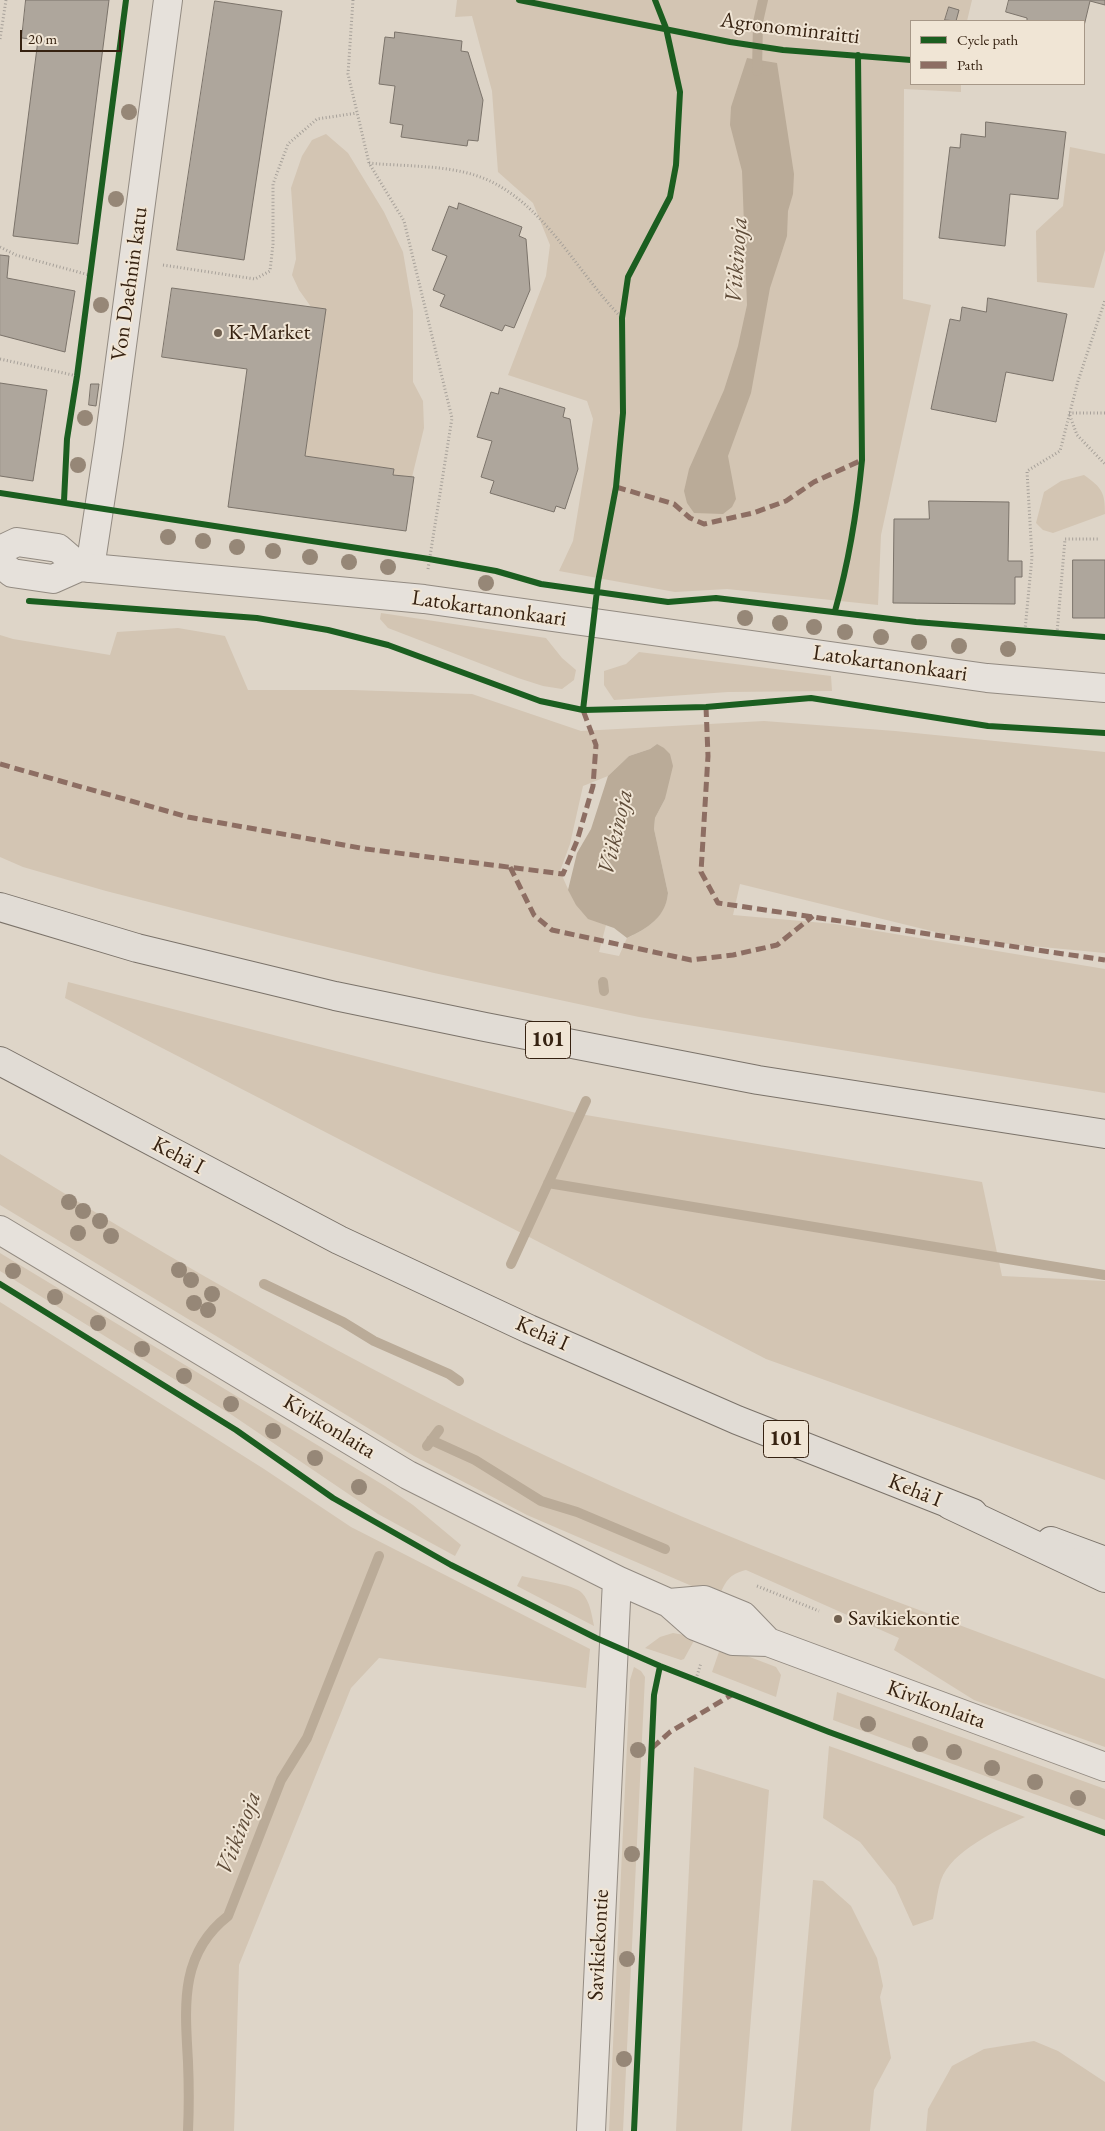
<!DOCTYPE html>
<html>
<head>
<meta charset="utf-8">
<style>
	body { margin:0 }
	#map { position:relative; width:1105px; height:2131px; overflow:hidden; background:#ded5c8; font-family:"EB Garamond",serif }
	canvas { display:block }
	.legend { position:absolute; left:910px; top:20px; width:175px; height:65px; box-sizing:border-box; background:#f0e5d5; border:1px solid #a69787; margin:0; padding:6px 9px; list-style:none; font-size:15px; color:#362211 }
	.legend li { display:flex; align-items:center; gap:10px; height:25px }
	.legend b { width:25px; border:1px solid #a69787 }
	.scale { position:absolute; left:20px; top:30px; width:101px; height:22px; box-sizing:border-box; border:2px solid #362211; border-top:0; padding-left:6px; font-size:15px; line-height:18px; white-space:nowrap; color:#362211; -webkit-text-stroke:4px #f0e5d5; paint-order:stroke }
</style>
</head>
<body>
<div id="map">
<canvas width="1105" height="2131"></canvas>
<ul class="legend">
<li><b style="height:6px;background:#1b5e20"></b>Cycle path</li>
<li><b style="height:6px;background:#8d6e63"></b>Path</li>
</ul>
<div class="scale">20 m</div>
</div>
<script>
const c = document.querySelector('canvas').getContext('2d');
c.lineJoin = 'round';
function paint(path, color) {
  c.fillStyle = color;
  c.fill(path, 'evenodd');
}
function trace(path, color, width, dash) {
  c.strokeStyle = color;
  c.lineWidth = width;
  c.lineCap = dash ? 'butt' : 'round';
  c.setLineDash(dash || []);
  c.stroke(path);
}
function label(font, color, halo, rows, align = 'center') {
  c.font = font + ' "EB Garamond",serif';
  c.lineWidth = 4;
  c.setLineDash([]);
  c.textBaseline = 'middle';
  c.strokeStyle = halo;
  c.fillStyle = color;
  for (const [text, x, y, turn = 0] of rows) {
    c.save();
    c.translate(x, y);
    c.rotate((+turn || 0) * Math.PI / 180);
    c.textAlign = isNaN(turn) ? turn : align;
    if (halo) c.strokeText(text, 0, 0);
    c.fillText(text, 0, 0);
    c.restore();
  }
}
paint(new Path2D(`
	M457,0H972L967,21H911V84H961V92L904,89L903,299L931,305L881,535L878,605L727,589L675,592L559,571L573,541L593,419L587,401L508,375L546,276L550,245L533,203L498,172L492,91L472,16L455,17Z
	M326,134L348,153L384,212L403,252L413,311V382L423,401L424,428L412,477L393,475L394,469L305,456L324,325L299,290L292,275L296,259L291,188L302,156L312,140Z
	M1070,147L1105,154V250L1094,288L1037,282L1036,231L1063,206Z
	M1084,475C1102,488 1105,492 1105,514L1053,533L1043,530L1036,523L1044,492L1061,481Z
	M381,613L546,638L562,658L576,670L574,680L562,689L543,686L518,678L388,628L380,619Z
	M178,628L225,636L248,690H352L472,694L581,731L764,721L895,731L1105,752V953L968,940L740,884L733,915L835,924L1105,969V1093L639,1017L434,973L282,936L106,891L23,867L0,857V635L13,639L110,655L117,632ZM657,744L666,791L665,799L655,818L654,829L668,893C666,916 647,929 627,938L619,956L599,952L606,925C577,914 572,898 560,871L570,844L583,786L608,776L629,756L650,749Z
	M639,652L831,676L832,691L728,692L614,700L604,685V671L626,664Z
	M68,982L580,1114L982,1182L1002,1276L1105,1281V1480L766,1359L65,998Z
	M0,1154C176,1263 357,1366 544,1455C726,1541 916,1609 1105,1679V1747L974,1700L894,1650L899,1638L746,1570C729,1574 725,1582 719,1597L715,1596L527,1515L414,1456L0,1205Z
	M0,1253L385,1486L413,1505L461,1545L455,1556L378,1514L232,1415L0,1271Z
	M0,1302L264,1469L351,1527L590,1649L586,1688L379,1658L351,1688L239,1965L234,2131H0Z
	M522,1576C536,1580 574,1584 582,1593C590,1601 592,1616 594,1626L517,1586Z
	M673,1633L696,1637L684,1659L681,1660L645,1648L660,1637Z
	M721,1646L776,1667L781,1675L776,1697L712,1672Z
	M634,1667L641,1671L645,1677L623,2131H609L630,1680Z
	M837,1692L1105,1789V1820L833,1720Z
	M829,1746L849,1753L1025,1817C999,1829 951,1851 941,1880C937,1892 936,1906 933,1919L913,1926L895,1886L860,1842L823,1818Z
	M694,1767L769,1790L742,2131H676Z
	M813,1880L823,1881L851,1906L877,1958L883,1986L880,1997L891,2058L874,2090L870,2131H791Z
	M1034,2041L1058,2051L1105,2082V2131H926L928,2109L952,2066L984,2049Z`), '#d3c5b3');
paint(new Path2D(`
	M747,58L777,63L794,174L793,194L788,211L787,236L770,288L751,393L728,456L736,499L732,507L723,514L694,513L687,503L684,491L689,469L724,390L738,346L747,305L742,171L730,125L731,107Z
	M657,744L664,748L670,754L673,766L665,799L655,818L654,829L668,893C666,917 648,928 627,938L614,928L588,919L576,905L568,890L577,853L591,829L608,776L629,756L650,749Z`), '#baab98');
trace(new Path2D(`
	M757,71L758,22L763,0
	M603,982L604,991
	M548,1183L1105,1275
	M511,1264L586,1101
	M264,1284L343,1322L374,1341L449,1374L459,1381
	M431,1440L475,1460L541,1501L577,1512L665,1549
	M427,1446L439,1430
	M188,2131C189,2108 189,2085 188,2062C185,2007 179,1954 228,1916L281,1780L307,1738L379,1556`), '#baab98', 10);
const building = new Path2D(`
	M26,0H109L78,244L13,236L38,40L22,38Z
	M1009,0H1105V5L1090,1L1084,26V21H1027V18L1006,12Z
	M215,1L282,11L244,260L177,250Z
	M949,7L959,10L956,21L945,20Z
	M395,32L462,41L461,51L468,52L483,100L478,141L468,140L467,146L401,137L403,125L390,123L395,86L379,84L385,37L394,38Z
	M986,122L1066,132L1058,199L1010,194L1005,246L939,238L950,147L960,148L961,134L985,137Z
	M459,203L522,227L519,236L526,239L530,290L514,328L505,325L502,331L440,306L445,295L433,290L447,256L432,250L449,206L457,209Z
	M0,255L9,256L7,278L75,291L65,352L0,335Z
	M172,288L326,309L305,456L394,469L393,475L414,477L406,531L228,507L247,369L162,357Z
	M988,298L1067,314L1053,381L1006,372L996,422L931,409L950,319L960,321L962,307L986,312Z
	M0,383L47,390L33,481L0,476Z
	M91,384H99L96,406L89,405Z
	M500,388L565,408L563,417L570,419L578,469L565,509L556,506L554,512L490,493L494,481L481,477L492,441L477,437L491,392L498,394Z
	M929,501L1009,502L1008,561H1022V577H1015V604L893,603L894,519H929Z
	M1073,560H1105V618H1073Z`);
paint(building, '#aea69c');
trace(building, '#7b736a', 1);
const minor = new Path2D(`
	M90,568L109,443L168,0
	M0,1230L408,1475L617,1580L669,1603L695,1626L733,1641L768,1642L1105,1767
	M669,1603L704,1600L743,1616L768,1642
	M591,2131L617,1580`);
const tertiary = new Path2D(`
	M0,550L17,542L58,548L80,567
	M0,563L12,573L53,579L80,567L424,599L987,678L1105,688`);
const trunk = new Path2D(`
	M0,907L137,948L335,996L485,1027L758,1080L1105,1134
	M0,1061L339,1240L529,1329L737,1420L973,1513
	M1051,1541L1105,1561`);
const motorway = new Path2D(`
	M950,1505L1105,1578`);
trace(minor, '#938b82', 30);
trace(tertiary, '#938b82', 30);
trace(trunk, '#7b736a', 30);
trace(motorway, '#7b736a', 30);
trace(new Path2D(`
	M353,0L348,74L369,163L404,221L452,418L428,569
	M0,39L6,0
	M369,163C408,167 454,164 490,181C548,209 578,274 622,318
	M0,247L16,255L89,275
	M163,265L255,279L270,271L273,244V184L288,144L317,119L357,113
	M0,359L77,376
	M1105,413H1069L1077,435L1105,464
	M1025,630L1032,557L1027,471L1060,451L1078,381L1105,300
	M1057,633L1065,539H1099
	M757,1586L819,1611
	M696,1679L701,1663`), '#a6a099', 3, [1, 2.5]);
trace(minor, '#e6e1db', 28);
trace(tertiary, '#e6e1db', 28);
trace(trunk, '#e1dcd5', 28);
trace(motorway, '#e1dcd5', 28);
trace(new Path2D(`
	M616,487L674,504L690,518L704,524L753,513L786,501L814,482L862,460
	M706,707L708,756L701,872L718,903L1105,960
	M0,764L188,817L366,849L563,874L577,841L593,786L596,745L583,710
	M510,867L534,915L552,930L691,960L733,955L777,945L813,916
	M652,1748L670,1732L733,1694`), '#8d6e63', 5, [10, 5]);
trace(new Path2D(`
	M519,0L730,42L783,50L911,60
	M0,493L429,559L496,571L541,584L668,602L716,598L916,622L1105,637
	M64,501L67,439L77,376L126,0
	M29,601L257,618L328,630L388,645L540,701L583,710L706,707L811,698L988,726L1105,733
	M835,611C849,561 857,512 862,460L858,55
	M583,710L598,582L616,487L623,413L622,318L628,277L670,197L676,165L680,92L666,28L655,0
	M0,1284L236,1430L333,1498L451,1565L596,1638L660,1666L829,1732L1105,1833
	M634,2131L654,1695L660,1666`), '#1b5e20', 6);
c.fillStyle = '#968777';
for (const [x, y] of [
	[129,112],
	[116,199],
	[101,305],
	[85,418],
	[78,465],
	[168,537],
	[203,541],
	[237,547],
	[273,551],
	[310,557],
	[349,562],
	[388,567],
	[486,583],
	[745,618],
	[780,623],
	[814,627],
	[845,632],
	[881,637],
	[919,642],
	[959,646],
	[1008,649],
	[69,1202],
	[83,1211],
	[100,1221],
	[78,1233],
	[111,1236],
	[179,1270],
	[13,1271],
	[191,1280],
	[212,1294],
	[55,1297],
	[194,1303],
	[208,1310],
	[98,1323],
	[142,1349],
	[184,1376],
	[231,1404],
	[273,1431],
	[315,1458],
	[359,1487],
	[868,1724],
	[920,1744],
	[638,1750],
	[954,1752],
	[992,1768],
	[1035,1782],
	[1078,1798],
	[632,1854],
	[627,1959],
	[624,2059]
]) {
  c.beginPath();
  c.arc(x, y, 8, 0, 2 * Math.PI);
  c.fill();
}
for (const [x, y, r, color] of [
	[218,333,5,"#716151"],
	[838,1619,5,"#716151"]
]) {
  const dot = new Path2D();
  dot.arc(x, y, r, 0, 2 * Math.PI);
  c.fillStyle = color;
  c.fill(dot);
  trace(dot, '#f0e5d5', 2);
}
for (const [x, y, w] of [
	[548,1040,45],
	[786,1439,45]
]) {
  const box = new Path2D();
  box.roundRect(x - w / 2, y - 18.5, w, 37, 4);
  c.fillStyle = '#f0e5d5';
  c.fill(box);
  trace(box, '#362211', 1);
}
label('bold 21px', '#362211', null, [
	["101",548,1040],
	["101",786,1439]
]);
label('22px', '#362211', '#f0e5d5', [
	["Agronominraitti",790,29,7],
	["Von Daehnin katu",130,284,-82],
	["Latokartanonkaari",489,609,8],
	["Latokartanonkaari",890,664,8],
	["Kehä I",178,1156,28],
	["Kehä I",542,1334,24],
	["Kivikonlaita",329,1427,31],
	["Kehä I",915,1491,22],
	["Kivikonlaita",936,1705,20],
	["Savikiekontie",599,1945,-87]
]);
label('22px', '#362211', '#f0e5d5', [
	["K-Market",228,333],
	["Savikiekontie",848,1619]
], 'left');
label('italic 24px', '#5f4c39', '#f0e5d5', [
	["Viikinoja",737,260,-86],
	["Viikinoja",616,832,-77],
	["Viikinoja",239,1833,-69]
]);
</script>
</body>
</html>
